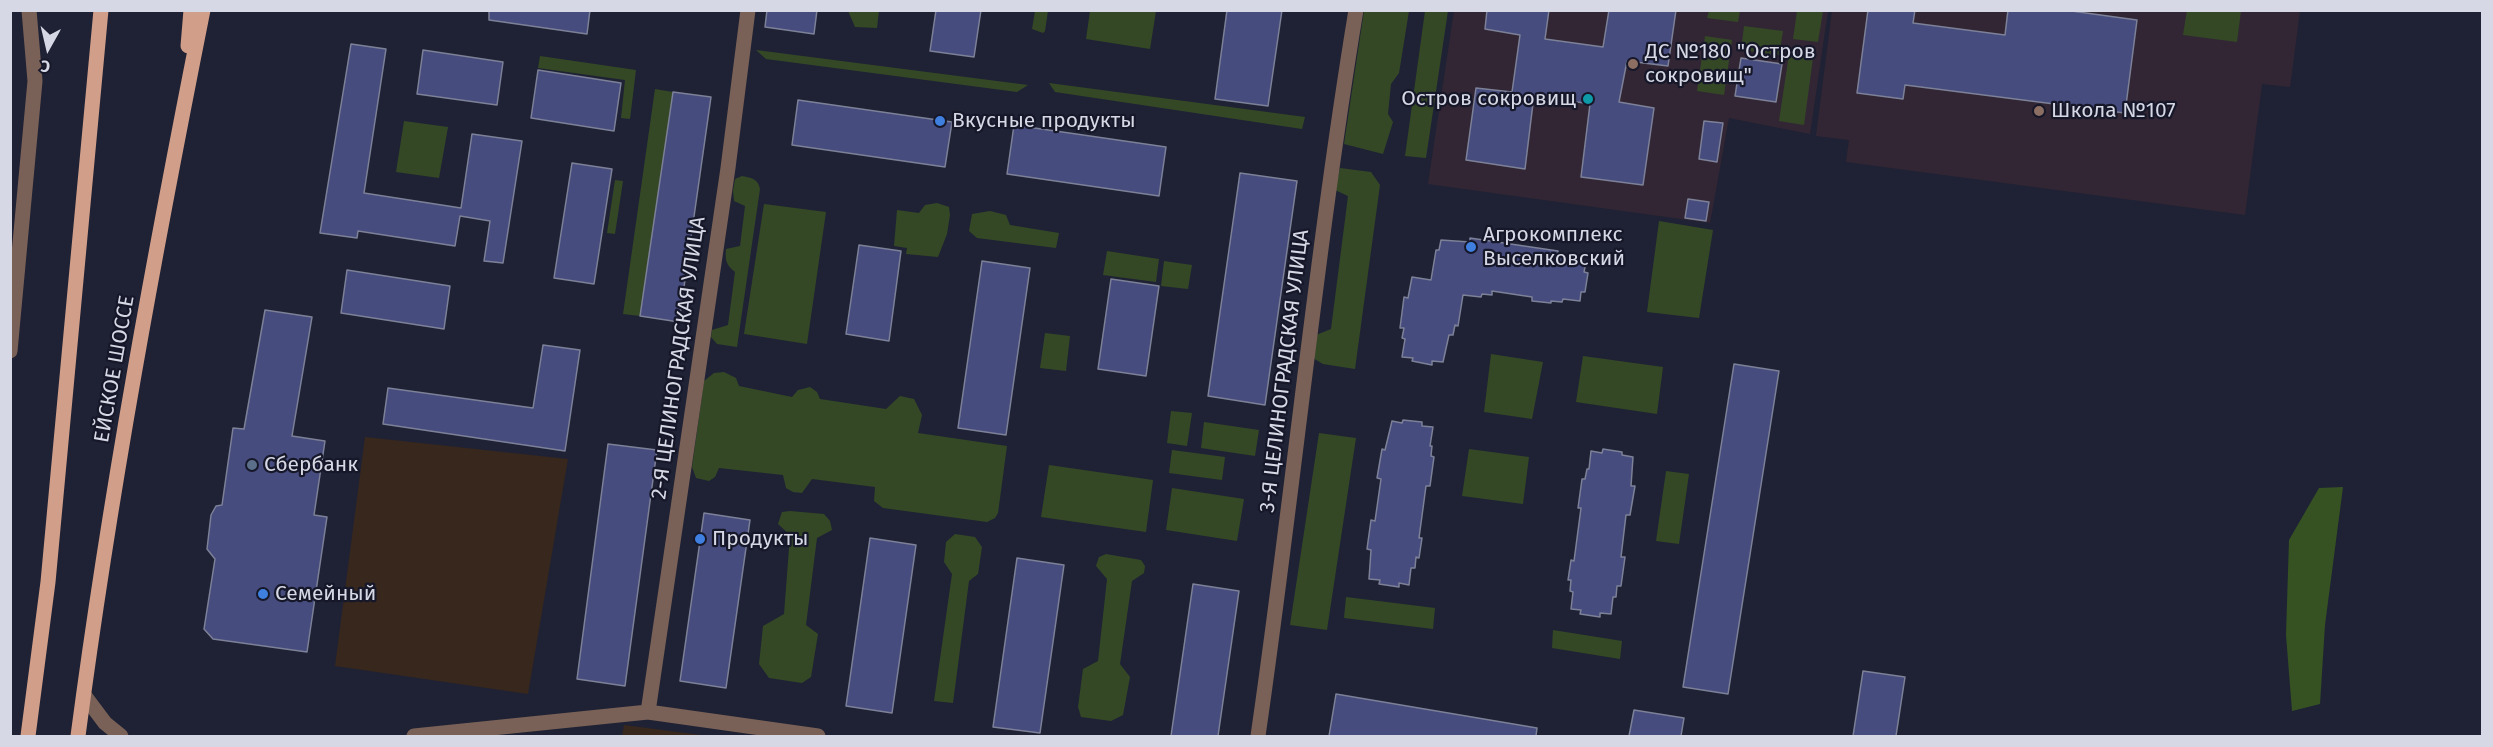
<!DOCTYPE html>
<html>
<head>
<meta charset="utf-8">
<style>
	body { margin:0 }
	#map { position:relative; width:2493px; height:747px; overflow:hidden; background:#1f2234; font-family:"Fira Sans",sans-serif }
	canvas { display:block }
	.frame { position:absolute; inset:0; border:12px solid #d6d8e5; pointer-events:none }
	.north { position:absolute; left:18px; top:18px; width:60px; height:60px; -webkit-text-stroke:4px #16182a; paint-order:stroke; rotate:188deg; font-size:16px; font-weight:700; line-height:24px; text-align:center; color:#d6d8e5 }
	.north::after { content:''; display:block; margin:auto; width:21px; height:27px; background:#d6d8e5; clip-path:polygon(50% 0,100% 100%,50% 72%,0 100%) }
</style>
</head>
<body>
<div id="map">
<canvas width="2493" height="747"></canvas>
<div class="frame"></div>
<div class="north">С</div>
</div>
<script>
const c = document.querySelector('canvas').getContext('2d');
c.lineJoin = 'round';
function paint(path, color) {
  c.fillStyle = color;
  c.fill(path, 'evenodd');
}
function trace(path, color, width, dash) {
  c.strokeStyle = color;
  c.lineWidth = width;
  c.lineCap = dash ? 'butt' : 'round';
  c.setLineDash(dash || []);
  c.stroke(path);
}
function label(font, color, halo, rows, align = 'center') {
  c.font = font + ' "Fira Sans",sans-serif';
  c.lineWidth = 4.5;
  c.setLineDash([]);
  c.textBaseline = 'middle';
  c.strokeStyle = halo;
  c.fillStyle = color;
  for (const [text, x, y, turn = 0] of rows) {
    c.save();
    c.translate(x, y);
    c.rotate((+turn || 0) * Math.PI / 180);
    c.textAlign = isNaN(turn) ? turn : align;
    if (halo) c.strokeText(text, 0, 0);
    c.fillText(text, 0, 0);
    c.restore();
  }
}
paint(new Path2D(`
	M365,437L568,459L528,694L335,666Z
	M624,725L709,736H622Z`), '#37271d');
paint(new Path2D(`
	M1454,11H1828L1810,134L1729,118L1710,223L1428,184Z
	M1832,11H2300L2290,87L2262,84L2245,215L1846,162L1849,140L1816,136Z`), '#322634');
paint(new Path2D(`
	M2187,10L2241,11L2237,42L2183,35Z
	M848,11H879L877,28L855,27Z
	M1035,11H1048L1045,31L1043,33L1032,29Z
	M1090,11H1156L1150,49L1086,39Z
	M1364,11H1409L1399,73L1391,84L1388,114L1393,122L1383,154L1344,144Z
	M1425,11H1448L1426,158L1405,156Z
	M1709,11H1740L1738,22L1707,18Z
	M1797,11H1823L1818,42L1793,39Z
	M1744,26L1783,31L1779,55L1741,50Z
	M1705,36L1732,40L1724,95L1697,91Z
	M756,50L1028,85L1017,92L766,59Z
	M1789,54L1813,58L1804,125L1779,121Z
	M540,56L636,70L630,119L621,118L625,80L538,68Z
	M1049,83L1305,117L1302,129L1055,92Z
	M655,89L673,92L640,316L623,314Z
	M404,121L448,127L439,178L396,172Z
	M1340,168L1371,172L1380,185L1355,369L1323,364L1313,358L1316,335L1331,329L1348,196L1335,190Z
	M742,176C752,178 758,179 760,189L737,347L717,344L711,337L712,330L728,325L735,272C726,265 725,260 726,249L740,246L745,206L734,201L733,191L735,179Z
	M615,180L623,181L615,234L607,233Z
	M937,203L949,207L950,215L947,234L938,257L906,254L907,248L894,246L897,210L919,213L925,205Z
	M764,204L826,212L807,344L744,334Z
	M990,211L1006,215L1010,225L1059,233L1056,248L977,238L969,231L972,214Z
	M1659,221L1713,230L1699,318L1647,312Z
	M1107,251L1159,259L1156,282L1103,275Z
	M1164,261L1192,265L1188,289L1161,286Z
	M1045,333L1070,336L1066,371L1040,368Z
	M1491,354L1543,362L1532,419L1484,412Z
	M1583,356L1663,367L1657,414L1576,402Z
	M724,372L736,378L739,386L792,397L798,390L810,387L817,392L820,399L886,409L900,396L914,399L922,415L918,433L1007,446L998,513L995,518L987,522L883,508L874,501L875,487L812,479L802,493L793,492L786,488L783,475L719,468L715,477L709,481L696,478L692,467L704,381L714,373Z
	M1171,411L1192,413L1187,446L1167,443Z
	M1204,422L1259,430L1255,456L1201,448Z
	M1319,433L1356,438L1327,630L1290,625Z
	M1469,449L1529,457L1523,504L1462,496Z
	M1172,450L1225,457L1222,480L1169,473Z
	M1049,465L1153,480L1146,532L1041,517Z
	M1666,471L1689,474L1679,544L1656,541Z
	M1172,488L1244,499L1237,541L1166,530Z
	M790,511L824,514L830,521L832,530L817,538L806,625L818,634L811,677L802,683L769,678L759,664L763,626L784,614L790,535L778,524L782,512Z
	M955,534L975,537L982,547L978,574L969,581L953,703L934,701L952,574L944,562L946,542Z
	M1106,554L1141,560L1145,566L1144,573L1132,581L1120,664L1130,677L1123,715L1111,721L1081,717L1078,707L1083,669L1098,661L1107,579L1096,566L1099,557Z
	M1346,597L1435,608L1433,629L1344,618Z
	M1553,630L1622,641L1620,659L1552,648Z`), '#344826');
paint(new Path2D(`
	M2343,487L2325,625L2320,704L2292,711L2286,635L2289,540L2319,488Z`), '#365222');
const building = new Path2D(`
	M489,10H590L587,34L489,20Z
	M767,10H817L814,34L765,27Z
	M936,10H981L974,57L930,51Z
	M1227,10H1282L1268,106L1215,99Z
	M1487,10H1549L1545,39L1603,47L1609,10H1676L1668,66L1627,61L1619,102L1654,108L1643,185L1581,177L1590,104L1534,95L1525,169L1466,160L1476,88L1512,92L1520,35L1485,29Z
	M1868,10H1915L1913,23L2005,35L2008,10H2064L2137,20L2125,113L1905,85L1903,99L1857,93Z
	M351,44L386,49L364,193L461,208L472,134L522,141L503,263L484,261L490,221L460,216L455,246L358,231L357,238L320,233Z
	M423,50L503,62L497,105L417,94Z
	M1741,58L1782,64L1776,102L1735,96Z
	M538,70L621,83L614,131L531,118Z
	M673,92L711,97L679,322L640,316Z
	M798,100L952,122L945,167L792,145Z
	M1704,121L1723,123L1717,162L1699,159Z
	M1014,125L1166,147L1159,196L1007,174Z
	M572,163L612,169L594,284L554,278Z
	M1240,173L1297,181L1265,405L1208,396Z
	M1688,199L1709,202L1706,221L1685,218Z
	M1470,238L1558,251V255L1586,262L1584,272L1588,273L1585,292H1581L1580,301L1563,299L1562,302L1551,301V303L1532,301V297L1492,291V295L1482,294L1481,297L1463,295L1458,326L1455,325L1453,335H1449L1443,362L1432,361V365L1412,361L1413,358L1402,357L1405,339L1402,338L1404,328H1400L1404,297L1408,298L1412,277L1431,280L1436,250H1439L1441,240L1470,242Z
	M859,245L901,251L889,341L846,334Z
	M982,261L1030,268L1006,435L958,428Z
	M347,270L450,286L444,329L341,313Z
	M1111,279L1159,286L1146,376L1098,369Z
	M265,310L312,317L292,436L325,441L314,515L327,517L307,652L213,639L204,629L215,559L207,549L211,515L216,506L222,505L233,428L244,429Z
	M543,345L580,350L565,451L383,424L388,388L533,408Z
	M1734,364L1779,371L1728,694L1683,687Z
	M1403,420L1422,422V426L1433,427L1430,446H1432L1431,456L1434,457L1430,486H1426L1419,538H1422L1419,558L1416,557L1415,568H1411L1409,585L1399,583V587L1379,584L1380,580L1369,579L1371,550L1367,549L1371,520L1375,521L1381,479L1377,478L1382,449L1385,450L1392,421L1402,423Z
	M608,444L657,450L625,686L577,679Z
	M1603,449L1622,452V455L1633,457L1631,486H1635L1630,515H1626L1621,557H1625L1621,586H1617L1616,597H1613L1611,614L1600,613V617L1580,614L1581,610L1571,609L1573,592L1570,591L1571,580H1568L1571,560L1574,561L1581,508H1578L1582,479H1585L1587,469H1589L1591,451L1602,453Z
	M704,513L750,520L726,688L680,681Z
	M870,538L916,545L892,713L846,706Z
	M1017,558L1064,565L1040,733L993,727Z
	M1193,584L1239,591L1218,736H1171Z
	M1863,671L1905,677L1896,736H1853Z
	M1336,694L1537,728L1536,736H1329Z
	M1634,710L1684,718L1681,736H1629Z`);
paint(building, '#464c7d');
trace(building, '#7d8198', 1.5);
trace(new Path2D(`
	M10,351L35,81L29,10
	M84,695L105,723L121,736
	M648,712L728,168L748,10
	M414,736L648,712L818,736
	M1258,736C1293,495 1316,252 1356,10`), '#7a6157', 15);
trace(new Path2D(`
	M188,46L191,10
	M28,736L48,582L101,10
	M78,736C110,493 155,251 203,10`), '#d19e89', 15);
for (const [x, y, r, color] of [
	[1633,64,6,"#8d6e63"],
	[1588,99,6,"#0f9aa8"],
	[2039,111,6,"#8d6e63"],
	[940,121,6,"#3f7fe0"],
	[1471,247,6,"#3f7fe0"],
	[252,465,6,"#5c6f8a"],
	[700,539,6,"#3f7fe0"],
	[263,594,6,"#3f7fe0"]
]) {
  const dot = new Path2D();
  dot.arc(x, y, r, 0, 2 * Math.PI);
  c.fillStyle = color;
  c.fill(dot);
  trace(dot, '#16182a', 2);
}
label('21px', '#d6d8e5', '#16182a', [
	["ДС №180 \"Остров",1645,52],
	["сокровищ\"",1645,76],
	["Остров сокровищ",1576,99,"right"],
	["Школа №107",2051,111],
	["Вкусные продукты",952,121],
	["Агрокомплекс",1483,235],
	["Выселковский",1483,259],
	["Сбербанк",264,465],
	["Продукты",712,539],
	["Семейный",275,594]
], 'left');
label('21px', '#d6d8e5', '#16182a', [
	["2-Я ЦЕЛИНОГРАДСКАЯ УЛИЦА",679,358,-82],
	["ЕЙСКОЕ ШОССЕ",115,369,-80],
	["3-Я ЦЕЛИНОГРАДСКАЯ УЛИЦА",1285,371,-83]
]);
</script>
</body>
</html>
